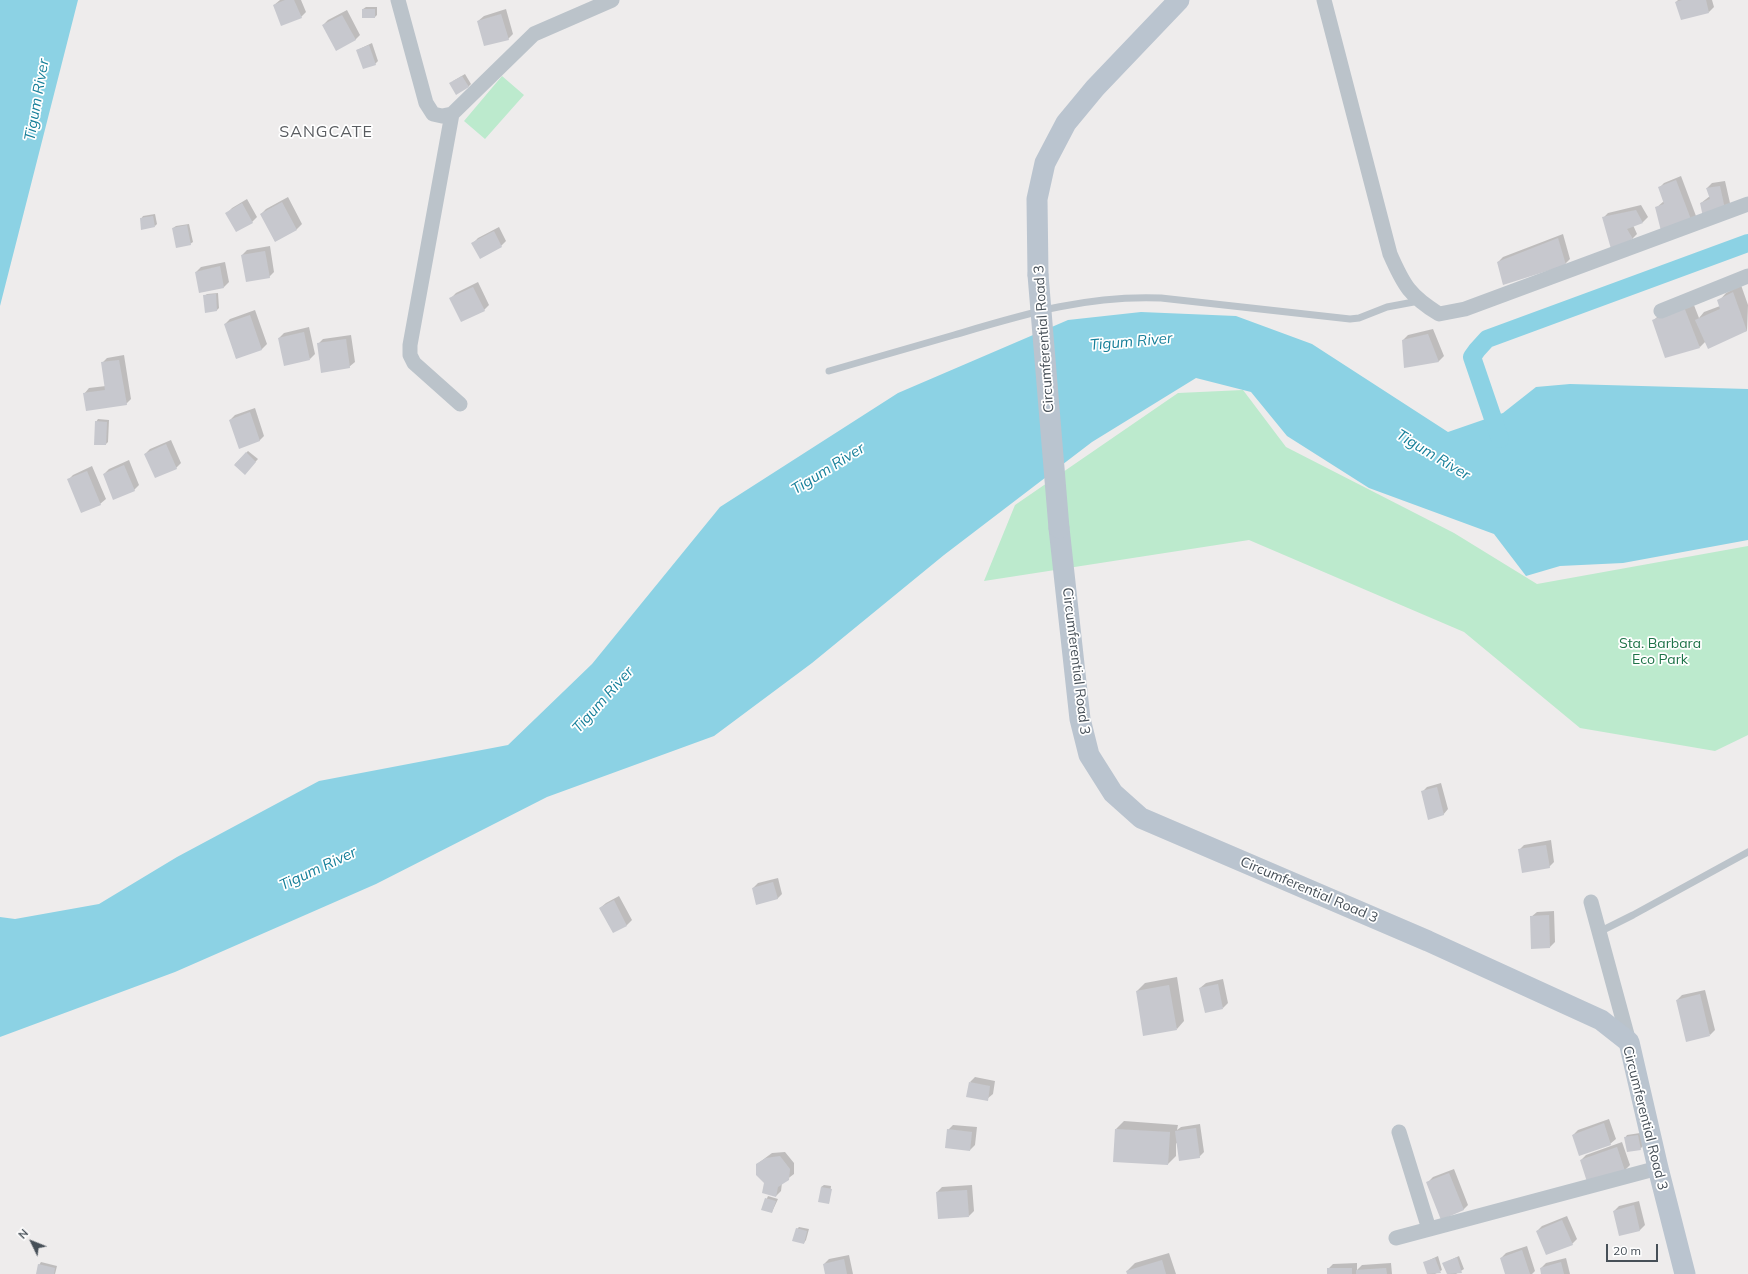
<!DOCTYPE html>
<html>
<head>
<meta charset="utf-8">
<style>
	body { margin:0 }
	#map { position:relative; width:1748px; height:1274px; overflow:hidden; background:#eeecec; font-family:Mulish,sans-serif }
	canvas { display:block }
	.north { position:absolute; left:12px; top:1222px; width:40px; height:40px; -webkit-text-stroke:3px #fff; paint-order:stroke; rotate:313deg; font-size:11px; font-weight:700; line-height:16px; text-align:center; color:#464f57 }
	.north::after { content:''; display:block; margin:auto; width:14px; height:18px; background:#464f57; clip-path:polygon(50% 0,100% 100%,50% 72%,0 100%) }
	.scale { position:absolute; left:1606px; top:1244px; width:52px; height:18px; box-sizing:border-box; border:2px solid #464f57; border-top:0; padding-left:5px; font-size:12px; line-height:14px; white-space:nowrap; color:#464f57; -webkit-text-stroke:3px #fff; paint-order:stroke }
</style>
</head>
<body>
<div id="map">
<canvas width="1748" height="1274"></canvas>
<div class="north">N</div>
<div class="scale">20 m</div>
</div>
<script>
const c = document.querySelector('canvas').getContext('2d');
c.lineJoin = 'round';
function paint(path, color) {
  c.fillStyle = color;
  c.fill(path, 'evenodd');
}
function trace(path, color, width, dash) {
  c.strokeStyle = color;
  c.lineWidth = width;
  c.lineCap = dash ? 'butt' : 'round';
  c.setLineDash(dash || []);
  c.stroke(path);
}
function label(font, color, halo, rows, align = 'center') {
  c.font = font + ' Mulish,sans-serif';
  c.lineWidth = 3.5;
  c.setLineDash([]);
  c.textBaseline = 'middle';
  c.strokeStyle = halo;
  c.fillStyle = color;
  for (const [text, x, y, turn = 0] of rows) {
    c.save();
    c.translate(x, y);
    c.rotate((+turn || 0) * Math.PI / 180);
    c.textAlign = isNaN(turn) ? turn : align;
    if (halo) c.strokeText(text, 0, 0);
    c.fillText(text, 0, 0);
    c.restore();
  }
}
paint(new Path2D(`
	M502,76L524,95L485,139L464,121Z
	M1243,390L1286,447L1454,533L1537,584L1748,546V735L1715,751L1580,728L1464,632L1249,540L984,581L1015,505L1178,393Z`), '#bceacd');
paint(new Path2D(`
	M0,0H78L0,306Z
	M1141,312L1236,316L1312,344L1448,432L1503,413L1536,387L1570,384L1748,389V540L1623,563L1560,566L1526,576L1494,534L1369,488L1287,436L1251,392L1196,378L1092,442L944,555L812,663L714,736L547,797L376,884L175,972L0,1037V917L15,919L99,904L177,857L319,781L508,745L592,664L720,507L898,393L1068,320Z`), '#8cd2e4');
paint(new Path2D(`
	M280,0H301L306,12L301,17L274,5Z
	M1678,0H1712L1714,7L1709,12L1676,2Z
	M366,7H377V15L375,17H363V9Z
	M506,9L513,34L508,39L478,21L484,16Z
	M347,10L360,35L355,40L323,25L328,20Z
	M372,43L378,61L375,64L357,50Z
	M465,74L471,84L468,87L453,81Z
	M1681,176L1696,216L1691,221L1656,208L1664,201L1659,188L1664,183Z
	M1725,181L1730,203L1725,208L1701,203L1710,196L1707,188L1712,183Z
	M288,197L302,224L297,229L275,241L261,214L266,209Z
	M247,199L257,217L252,222L237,231L227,213L232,208Z
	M1641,205L1648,217L1643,222L1633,225L1637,234L1632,239L1603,218L1608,213Z
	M155,214L157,224L155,226L141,219L143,216Z
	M189,224L193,242L190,244L173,228L176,226Z
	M499,227L506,241L501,246L473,243L478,238Z
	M1563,234L1570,259L1565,264L1498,262L1503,257Z
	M270,246L274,272L269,277L242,255L247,250Z
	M225,262L229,282L224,287L200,292L196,272L201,267Z
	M478,282L489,305L484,310L451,298L456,293Z
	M1741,285L1748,305L1747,331L1706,341L1700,347L1653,321L1661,313L1692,300L1699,318L1704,312L1720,306L1719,301L1726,293Z
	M218,293L219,308L217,310L206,312L204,296L207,294Z
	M255,310L267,344L262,349L236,358L225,324L230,319Z
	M309,327L315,354L310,359L279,338L284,333Z
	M1433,329L1444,356L1439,361L1405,367L1403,340L1408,335Z
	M351,335L355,362L349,367L318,344L323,339Z
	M124,355L131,399L126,404L84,394L89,388L106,386L102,363L107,358Z
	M255,408L264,436L259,441L230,420L235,415Z
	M98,419L109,420L108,442L106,444L96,422Z
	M171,440L181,463L176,468L145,454L150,449Z
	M248,451L258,459L245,473L235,464Z
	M129,460L139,485L134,490L104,474L109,469Z
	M92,466L106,499L100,504L68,480L73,475Z
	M1441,783L1448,809L1443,815L1422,792L1427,787Z
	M1551,840L1554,862L1549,867L1519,850L1524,845Z
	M778,878L782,894L777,899L753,888L758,883Z
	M619,896L632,920L627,925L613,932L600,908L606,903Z
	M1554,911L1555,942L1550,947L1531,917L1537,912Z
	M1177,977L1184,1021L1177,1029L1137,991L1145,983Z
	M1223,979L1228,1003L1223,1008L1200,988L1206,983Z
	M1705,990L1715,1030L1710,1035L1677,1000L1682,995Z
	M975,1077L995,1081L993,1094L987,1099L970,1082Z
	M1609,1119L1616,1139L1610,1144L1573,1135L1578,1130Z
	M1124,1121L1178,1125L1177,1130L1181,1127L1200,1124L1204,1152L1199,1157L1176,1143V1156L1168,1164L1116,1129Z
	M953,1125L977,1127L975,1145L970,1150L948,1130Z
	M1640,1133L1643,1146L1640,1149L1625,1138L1627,1135Z
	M1622,1142L1630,1165L1625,1170L1581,1160L1586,1155Z
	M785,1152L794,1163V1174L782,1183L781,1191L776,1196L765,1183L757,1164L772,1153Z
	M1454,1169L1468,1205L1463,1210L1428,1182L1433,1177Z
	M824,1185L831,1186L829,1203L821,1187Z
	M972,1185L974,1211L969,1216L937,1192L942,1187Z
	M768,1196L778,1199L772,1212L762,1209Z
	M1639,1201L1645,1225L1640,1230L1620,1235L1614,1211L1619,1206Z
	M1567,1216L1577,1239L1572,1244L1537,1231L1542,1226Z
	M799,1227L809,1229L806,1240L804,1243L797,1229Z
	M1527,1246L1535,1271L1532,1274H1506L1501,1258L1506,1253Z
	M1169,1253L1176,1274H1128L1127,1271L1135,1263Z
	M849,1255L853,1274H826L824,1264L829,1259Z
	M1438,1256L1442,1270L1435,1274H1428L1425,1262Z
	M1459,1256L1464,1269L1456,1274H1448L1444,1263Z
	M1566,1258L1570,1274H1542L1541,1268L1546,1263Z
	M41,1262L57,1266L55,1274H37L39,1265Z
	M1357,1263V1270L1362,1265L1391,1263L1392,1274H1328V1269L1333,1264Z`), '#0003');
trace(new Path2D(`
	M1500,439L1472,357L1477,350L1487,339L1748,243`), '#8cd2e4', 18);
paint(new Path2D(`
	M285,0H294L302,18L281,26L273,5Z
	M1682,0H1706L1709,13L1681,20L1675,2Z
	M362,9H375V18H362Z
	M501,14L509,40L484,46L477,21Z
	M342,15L356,40L336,51L322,25Z
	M369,45L376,65L363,69L356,50Z
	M462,76L469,87L456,95L449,83Z
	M1676,180L1692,222L1661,231L1655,207L1664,204L1658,187Z
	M1720,186L1725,209L1703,217L1700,203L1710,199L1706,188Z
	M282,202L297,230L275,242L260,214Z
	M242,203L253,223L236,232L225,213Z
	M1636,210L1643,223L1627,229L1633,239L1611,249L1602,217Z
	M153,216L155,227L141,230L140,218Z
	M187,225L191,245L176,248L172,228Z
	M494,231L502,247L480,259L471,243Z
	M1558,238L1566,265L1503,285L1497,262Z
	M265,251L270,278L246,282L241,255Z
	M220,266L224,288L199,293L195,272Z
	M473,287L485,311L461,322L449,298Z
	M1733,292L1747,331L1708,349L1695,320L1720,309L1717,300Z
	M216,294L217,311L205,313L203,295Z
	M1684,307L1700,348L1665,358L1652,320Z
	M250,315L262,350L236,359L224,324Z
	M304,332L310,360L284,366L278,338Z
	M1428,334L1439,362L1404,368L1402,340Z
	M346,339L350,368L321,373L317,343Z
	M119,360L127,405L86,411L83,393L105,390L101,362Z
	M250,412L260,441L239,449L229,420Z
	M95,421L107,422L106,445H94Z
	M166,444L177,469L155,478L144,454Z
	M246,452L256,462L245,475L234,465Z
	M124,465L135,491L113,500L103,474Z
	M87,471L101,505L81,513L67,479Z
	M1437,787L1444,815L1428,820L1421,791Z
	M1546,845L1550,868L1522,873L1518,849Z
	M773,882L778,899L756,905L752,888Z
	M614,900L627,926L613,933L599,908Z
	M1549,915L1550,948L1531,949L1530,916Z
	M1218,984L1223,1009L1205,1013L1199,988Z
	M1169,985L1177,1030L1143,1036L1136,991Z
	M1700,994L1710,1036L1686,1042L1676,1000Z
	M969,1082L990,1086L988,1101L966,1097Z
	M1604,1123L1611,1145L1579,1156L1572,1135Z
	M1196,1128L1200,1158L1179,1161L1175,1131Z
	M947,1129L972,1132L970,1151L945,1148Z
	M1115,1129L1170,1132L1168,1165L1113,1162Z
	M1638,1135L1641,1150L1627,1152L1624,1137Z
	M1617,1147L1625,1171L1588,1185L1580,1160Z
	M780,1156L790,1169L789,1180L778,1187L776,1197L762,1193L764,1183L756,1175V1164L766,1158Z
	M1449,1173L1464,1210L1441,1220L1426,1182Z
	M821,1187L832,1189L829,1204L818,1202Z
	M967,1190L969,1217L938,1219L936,1192Z
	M765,1198L776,1201L772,1213L761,1210Z
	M1634,1205L1640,1231L1619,1236L1613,1211Z
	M1562,1220L1573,1245L1546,1255L1536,1231Z
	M796,1228L807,1231L804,1244L792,1241Z
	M1522,1250L1530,1274H1505L1500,1258Z
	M1457,1257L1462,1273L1447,1274L1442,1263Z
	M1435,1258L1441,1273L1427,1274L1423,1262Z
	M844,1259L847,1274H825L823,1264Z
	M1162,1260L1166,1274H1127L1126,1271Z
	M1561,1262L1564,1274H1541L1540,1268Z
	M38,1264L55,1268L54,1274H36Z
	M1327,1268H1352V1274H1327Z
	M1386,1268L1387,1274H1356V1270Z`), '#c7c8ce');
trace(new Path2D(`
	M829,371C871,359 913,347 954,335C1025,314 1086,295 1161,298L1350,319L1359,318L1387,307L1419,301
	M1599,932L1633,915L1748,852`), '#bbc3ca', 7);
trace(new Path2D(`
	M398,0L426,103L433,114L442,116L452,114L534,34L612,0
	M1324,0L1390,254C1404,286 1410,296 1439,314L1465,309L1748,204
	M452,114L410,345V355L414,363L460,404
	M1661,311L1748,276
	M1591,902L1629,1042
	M1399,1132L1429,1229
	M1396,1238L1658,1168`), '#bbc3ca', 15);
trace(new Path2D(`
	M1038,275L1037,199L1045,163L1066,123L1095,88L1179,0
	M1059,528L1080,719L1089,755L1113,793L1141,818L1428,941L1601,1020L1629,1042L1658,1168L1685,1274`), '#bac4cf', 21);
trace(new Path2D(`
	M1038,275L1059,528`), '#bac4cf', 21);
label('14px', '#464f57', '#fff', [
	["Circumferential Road 3",1044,339,-94],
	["Circumferential Road 3",1076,661,83],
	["Circumferential Road 3",1309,890,23],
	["Circumferential Road 3",1645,1118,76]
]);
label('14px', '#1d7247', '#fff', [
	["Sta. Barbara",1660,644],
	["Eco Park",1660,660]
]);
label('italic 15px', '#167f99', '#fff', [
	["Tigum River",37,100,-80],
	["Tigum River",1131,342,-5],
	["Tigum River",1433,455,31],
	["Tigum River",828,469,-32],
	["Tigum River",603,700,-48],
	["Tigum River",318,869,-25]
]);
c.letterSpacing = '1px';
label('16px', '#595c60', '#fff', [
	["SANGCATE",326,132]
]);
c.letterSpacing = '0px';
</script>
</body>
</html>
